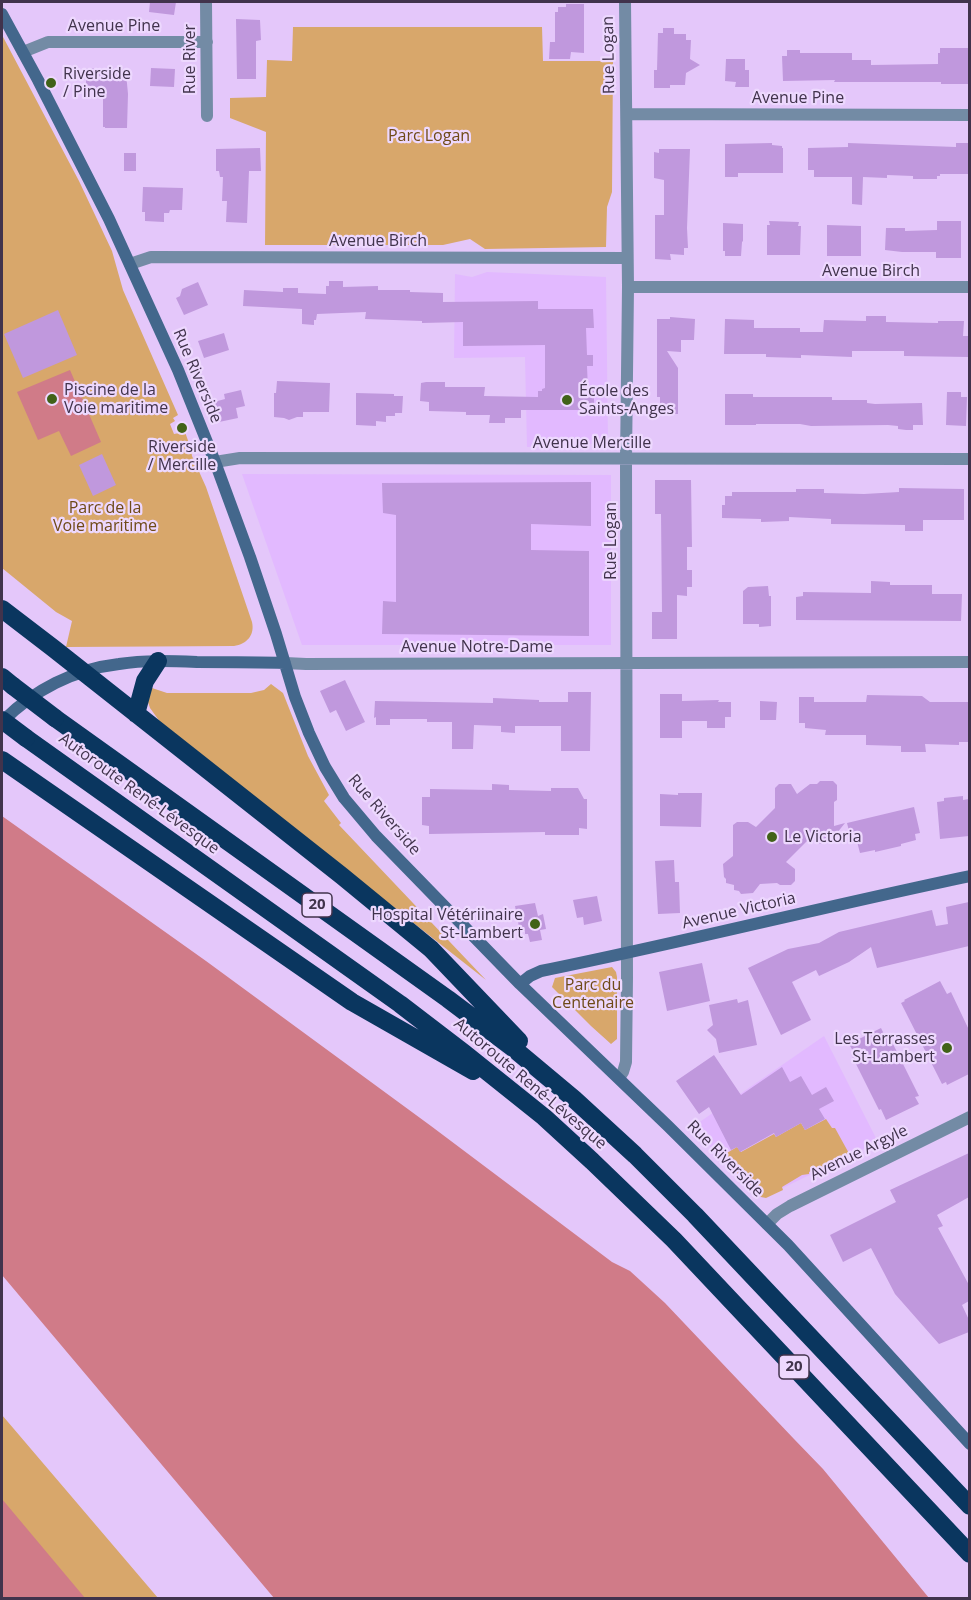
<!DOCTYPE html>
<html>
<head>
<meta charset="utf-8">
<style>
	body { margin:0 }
	#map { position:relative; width:971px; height:1600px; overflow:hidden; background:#e4c7fa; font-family:"Open Sans",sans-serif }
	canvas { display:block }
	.frame { position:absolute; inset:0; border:3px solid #41334c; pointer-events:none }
</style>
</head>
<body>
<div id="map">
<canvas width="971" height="1600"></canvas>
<div class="frame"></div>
</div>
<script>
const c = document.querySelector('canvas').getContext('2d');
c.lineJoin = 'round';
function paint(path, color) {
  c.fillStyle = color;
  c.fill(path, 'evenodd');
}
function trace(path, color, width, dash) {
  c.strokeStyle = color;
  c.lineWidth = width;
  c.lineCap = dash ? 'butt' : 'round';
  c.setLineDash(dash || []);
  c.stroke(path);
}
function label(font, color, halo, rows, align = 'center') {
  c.font = font + ' "Open Sans",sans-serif';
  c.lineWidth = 4.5;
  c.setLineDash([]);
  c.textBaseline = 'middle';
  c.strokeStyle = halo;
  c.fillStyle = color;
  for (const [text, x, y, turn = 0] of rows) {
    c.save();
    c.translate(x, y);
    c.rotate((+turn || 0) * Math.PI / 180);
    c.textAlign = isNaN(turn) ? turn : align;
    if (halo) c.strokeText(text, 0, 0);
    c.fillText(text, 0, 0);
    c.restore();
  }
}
paint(new Path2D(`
	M487,272L606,277L608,443L527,447L525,357L454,358L455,274L472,277Z
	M242,474L611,475V645H302Z
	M824,1036L878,1142L762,1198L691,1128Z`), '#e2b9ff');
paint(new Path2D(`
	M293,27H542L543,61H613L612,192L607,207L606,247L485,249L470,239L443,245H265L266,132L230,118V98L266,97L267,60L292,61Z
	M2,35L79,181L112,251L123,290L178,415L173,418L175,421L170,424L174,434L185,432L191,449L192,456L206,487L252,622C255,635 247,644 234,646L66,647L72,621L56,612L2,568Z
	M271,684L283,693L308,756L329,795L324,801L341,823L339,825L486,980L163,726L150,708L147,699L152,688L167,693H251L264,690Z
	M612,967L616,972L617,977V1039L611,1044L591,1026L552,987L555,978Z
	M826,1119L832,1128H835L851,1157L824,1170L821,1166L809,1172V1174L802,1175L782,1187L783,1190L766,1198L761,1197L720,1157L737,1147L741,1152L774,1134L776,1137L801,1123L805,1130Z
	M2,1415L158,1598H2Z`), '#d8a76b');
paint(new Path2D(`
	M70,370L101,442L71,456L59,431L38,440L17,392Z
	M2,816L206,961L431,1126L612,1262L630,1271L665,1303L794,1439L823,1469L929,1598H274L2,1275Z
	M2,1499L85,1598H2Z`), '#d07b88');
paint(new Path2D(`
	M150,2H176L174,15L149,12Z
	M566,4H584V53L571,52L570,59H549L550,42H555V12H558V7H566Z
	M236,19L260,20L261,40L256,41V79H237Z
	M663,28H674V34H686V40H691L690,59L700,65L686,73L685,85H670V88H654V70H657L658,33H663Z
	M940,48H969V84H941V82H834L835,80L783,81L782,56H787V50H800V53H852V60H871V65L938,64V53H940Z
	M726,59H745V70H749V87H735L736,82L725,81Z
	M86,68L125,69V73H126L128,94L127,128H105V127H103V95H86Z
	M151,68L175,69L174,87L150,86Z
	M772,143V145L782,146V148H783V173H738V177H725V144Z
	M848,143L956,147V143H969V174H940V176H937V179H913V176L887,175V178L863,177L862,205L852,204V177H814V170H808V148L848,147Z
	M260,148L261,171H249L247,223L226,222L227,201H222L223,177H220L219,171H216V149Z
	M659,149H690L687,228L688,248H684V255L670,254L671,260L655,259V215H664V180L654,178V152L659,153Z
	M124,153H136V171H124Z
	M143,187L183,188L182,210H170L169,213H164V222L145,221V212H142Z
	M769,221L799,222L798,226H801L800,255H767V225H770Z
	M937,221H961V258H936V252H902L885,250L886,228H905V231L937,230Z
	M723,223L743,224V241L742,242L741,256H725V251H723Z
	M827,225L861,226V256H827Z
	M329,281H343V287L378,286V290H410V292L443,293V302L538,301V309H593L594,328H586L587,355H593V366H587L588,390H594V410H521V418H505V423H489L490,415H466V412L429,411V402L420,401L421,383L426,382H445V387H485L484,396L538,397V391H542V389L545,388V345L463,346V322L422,323V321L365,319L366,312L317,314L316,320H314V325L302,324V309L243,306L244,290L283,292V288H298V293L326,294V286H329Z
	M198,282L208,305L184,315L176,298L180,296L182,289Z
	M58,310L77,355L23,378L4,334Z
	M866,316H886V322L938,323V321H964L963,336H969L968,357L904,356V351H852V357L801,355V358L766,357V354H724L725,319L754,320V328H800V332H823L824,320L866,321Z
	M670,317L695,319L694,340H681V352L667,351L678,368V414H660V397H657V319H670Z
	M224,333L229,350L204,358L198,341Z
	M277,381L330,383L329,412H303V417H297L289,420L284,418L274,417V393H276Z
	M241,390L245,406L236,408L238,418L219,422L214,402L225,399L224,394Z
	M947,392H961V397H967L966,426L946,425Z
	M356,393L394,394V396H403L402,413H395V416H386V422L376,421V426L356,425Z
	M725,394H753V397H832V400H867V403L875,404L922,403L923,425H913V430H906L898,429V426L888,425L811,426L800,424H756V425H725Z
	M102,454L116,485L93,496L79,465Z
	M655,480H691L692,547H687V570H692V587H687V596L677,595V639H652V612H662L661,514H655Z
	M591,482V526L531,524V550L589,551V636L382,634L383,601L396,602V515L383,513L382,483Z
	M899,488L964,489V520H923V531H905V525L831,524V519L789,517V521L761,522V519L722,518V505H725V496H732V492H796V489H824V493L864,494L899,492Z
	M871,581L890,582V585H932V594H962L961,621L796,620V597L803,596V592L871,593Z
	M768,586L769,596H771V626L759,627V624H743V591L748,587Z
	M345,680L365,722L346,731L336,710L330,713L320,691Z
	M568,692H591L590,751H561V726H515V733L501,732V726L474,725L473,749H452V722H427V719H390V725H376V717L374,718L375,701L493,703V698L539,700V702H568Z
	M660,694H682V701L719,700L718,702H731V717H725V728H707V721H682V738H660Z
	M867,695L922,696L930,702H969V742H959V745L925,744L926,752H901V746L866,745V735H825L826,730L805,728V723H799V697H814V702H866Z
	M760,701L777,702L776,720H760Z
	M820,781H833L837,785V800L834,802V826L845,823L829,843L817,844L810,838L786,862L795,869V881L791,885H780L777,883L760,884L753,893L741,894L739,891L734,890V885L726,883V879L724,877L723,864L733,856V825L737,822H748L756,827L775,808V788L779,784H791L797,794L810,784H817Z
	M492,784L509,785V790L551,791V788H578L584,799H587V829L579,828V835H545V832L429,834V826L422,825V797H430V789L492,790Z
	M678,793H702L701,827L660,826V794L678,795Z
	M963,796V800L969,799V836L940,839L937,802L944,801V798Z
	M914,807L920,833L915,834L916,840L901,844V846L875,852V850L860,853L855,834L850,835L847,823Z
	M674,860L675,882H679L680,913L658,914L655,861Z
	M597,896L602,921L584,925L583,917L577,918L573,900Z
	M969,902V946L877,968L871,947L849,962L819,976L816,970L792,982L811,1020L781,1035L748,968L788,949L819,943L839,932L932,910L936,926L948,924L946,907Z
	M535,903L538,916L543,914L546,929L540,930L542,940L530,942L528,934H525V931L520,932L515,906Z
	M702,963L710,1001L667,1011L659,972Z
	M940,981L947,994L951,992L969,1030V1074L947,1085L946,1082L942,1084L901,1003L905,1001L904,1000Z
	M737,999L738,1003L748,1000L757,1045L719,1053L716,1039L707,1030L713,1025L709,1005Z
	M881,1028L886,1038L889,1036L919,1096L915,1097L919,1104L886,1120L881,1109L879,1110L851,1054L854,1053L849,1044Z
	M714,1055L741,1095L782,1067L790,1082L801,1076L812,1095L826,1087L834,1101L819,1109L825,1119L805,1130L801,1123L776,1137L774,1133L740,1152L737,1147L731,1150L709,1107L699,1114L676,1081Z
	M969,1153V1197L937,1215L943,1226L938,1228L969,1285V1301L962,1305L969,1320V1332L939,1344L895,1294L871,1248L843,1262L830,1235L896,1202L890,1190Z`), '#c098dd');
trace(new Path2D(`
	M206,2L207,116
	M23,52L48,42H207
	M627,114L970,115
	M130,264L151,257L627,258
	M628,287H970
	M215,462L240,458L970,459
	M285,663L306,664L970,662
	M619,1078L623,1072L626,1062L627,977L626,460L628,287L625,2
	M767,1224L777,1214L790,1206L970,1117`), '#738ba5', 12);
trace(new Path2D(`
	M2,14L38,80L109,219L178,370L215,462L250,557L276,634L295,697L309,733L325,767L344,798L376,836L520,984L668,1126L788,1245L970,1444
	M2,722C33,690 75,669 119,664C145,660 171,661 197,662C226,662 256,662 285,663
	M520,984L530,976L541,971C684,942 826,906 970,876`), '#43678c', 12);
trace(new Path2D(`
	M2,609L53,648L342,876L431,949L519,1041
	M2,677L13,686
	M136,714L145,681L158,661
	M55,718L448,999L513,1048L574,1099L635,1155L695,1215L970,1506
	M26,738L400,1004L464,1053L544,1117L592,1161L674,1240L970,1554
	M2,760L352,1002L473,1071`), '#0a365f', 18);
trace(new Path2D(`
	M13,686L55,718
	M2,720L26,738`), '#0a365f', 18);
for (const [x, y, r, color] of [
	[51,83,6,"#416218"],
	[52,399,6,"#416218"],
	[567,400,6,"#416218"],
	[182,428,6,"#416218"],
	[772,837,6,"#416218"],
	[535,924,6,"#416218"],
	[947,1048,6,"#416218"]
]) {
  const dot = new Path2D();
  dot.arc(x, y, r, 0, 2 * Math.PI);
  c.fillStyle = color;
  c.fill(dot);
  trace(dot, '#edd8fe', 2);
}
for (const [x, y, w] of [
	[317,905,30],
	[794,1367,30]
]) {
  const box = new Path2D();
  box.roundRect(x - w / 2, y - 12, w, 24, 4.5);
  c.fillStyle = '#edd8fe';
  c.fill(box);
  trace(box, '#41334c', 1.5);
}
label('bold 15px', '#41334c', null, [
	["20",317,905],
	["20",794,1367]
]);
label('16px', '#41334c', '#edd8fe', [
	["Avenue Pine",114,26],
	["Rue Logan",609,55,-91],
	["Rue River",190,59,-90],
	["Avenue Pine",798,98],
	["Avenue Birch",378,241],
	["Avenue Birch",871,271],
	["Rue Riverside",197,376,67],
	["Avenue Mercille",592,443],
	["Rue Logan",611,541,-90],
	["Avenue Notre-Dame",477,647],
	["Autoroute René-Lévesque",139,794,36],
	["Rue Riverside",384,815,49],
	["Avenue Victoria",739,911,-13],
	["Autoroute René-Lévesque",530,1084,40],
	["Avenue Argyle",859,1153,-26],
	["Rue Riverside",725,1159,45]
]);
label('16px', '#41334c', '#edd8fe', [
	["Riverside",63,74],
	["/ Pine",63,92],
	["Piscine de la",64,390],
	["Voie maritime",64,408],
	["École des",579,391],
	["Saints-Anges",579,409],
	["Riverside",182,447,"center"],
	["/ Mercille",182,465,"center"],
	["Le Victoria",784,837],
	["Hospital Vétériinaire",523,915,"right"],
	["St-Lambert",523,933,"right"],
	["Les Terrasses",935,1039,"right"],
	["St-Lambert",935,1057,"right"]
], 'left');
label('16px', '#6f4a17', '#edd8fe', [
	["Parc Logan",429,136],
	["Parc de la",105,508],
	["Voie maritime",105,526],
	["Parc du",593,985],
	["Centenaire",593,1003]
]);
</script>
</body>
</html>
